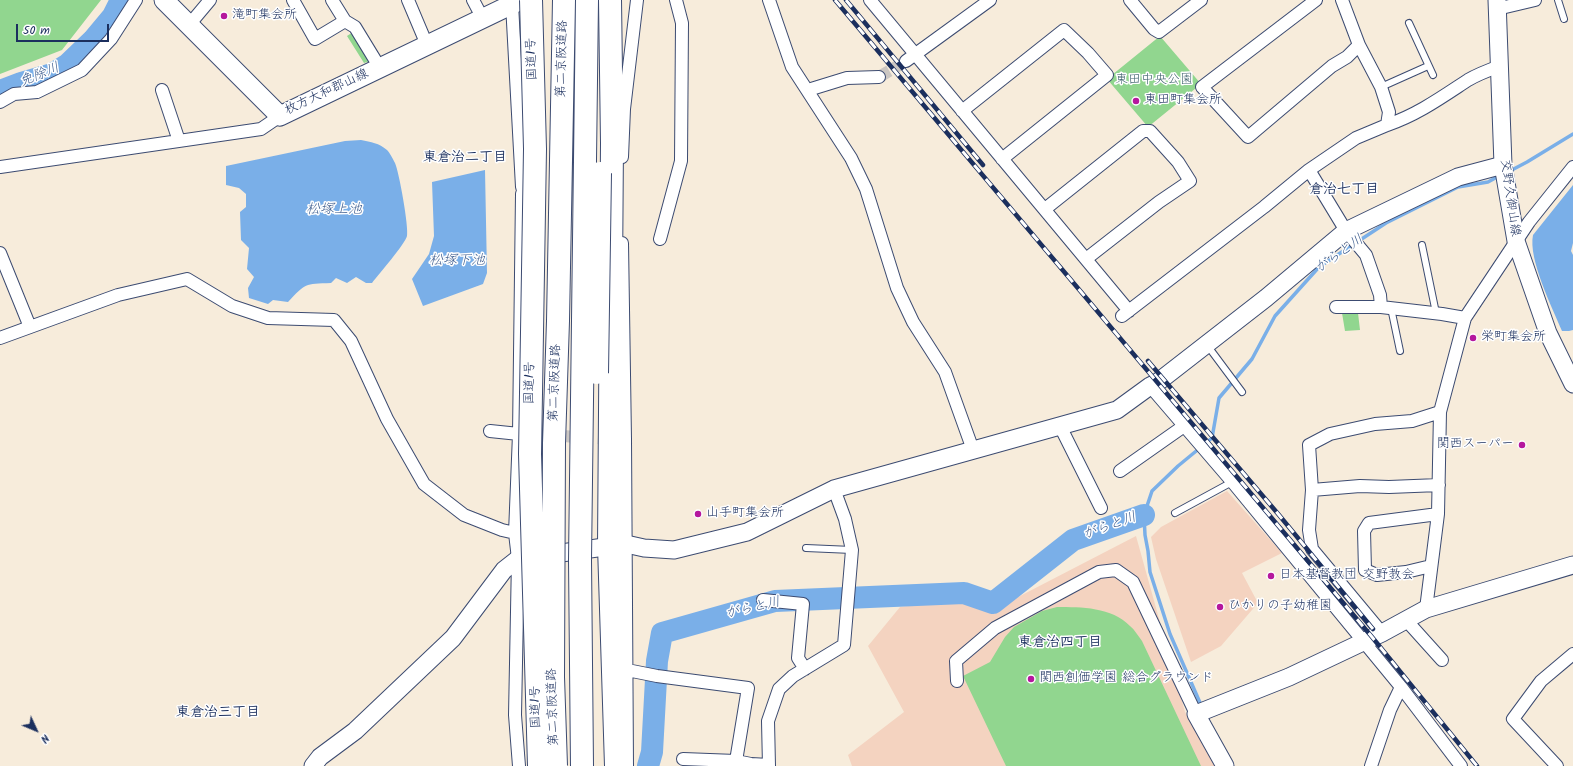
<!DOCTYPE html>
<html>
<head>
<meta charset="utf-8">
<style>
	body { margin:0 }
	#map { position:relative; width:1573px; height:766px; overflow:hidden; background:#f7ecdb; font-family:Kalam,sans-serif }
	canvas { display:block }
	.north { position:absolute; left:16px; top:710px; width:40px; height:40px; -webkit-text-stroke:3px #fff; paint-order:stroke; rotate:134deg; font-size:11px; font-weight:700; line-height:16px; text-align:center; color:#1b2f5e }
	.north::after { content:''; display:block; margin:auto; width:14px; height:18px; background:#1b2f5e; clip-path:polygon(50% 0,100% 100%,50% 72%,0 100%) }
	.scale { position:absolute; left:16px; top:24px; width:93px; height:18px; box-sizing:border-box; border:2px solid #1b2f5e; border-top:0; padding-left:5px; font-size:12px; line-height:14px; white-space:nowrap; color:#1b2f5e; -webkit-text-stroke:3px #fff; paint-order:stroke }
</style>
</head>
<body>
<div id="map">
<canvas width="1573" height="766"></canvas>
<div class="north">N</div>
<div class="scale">50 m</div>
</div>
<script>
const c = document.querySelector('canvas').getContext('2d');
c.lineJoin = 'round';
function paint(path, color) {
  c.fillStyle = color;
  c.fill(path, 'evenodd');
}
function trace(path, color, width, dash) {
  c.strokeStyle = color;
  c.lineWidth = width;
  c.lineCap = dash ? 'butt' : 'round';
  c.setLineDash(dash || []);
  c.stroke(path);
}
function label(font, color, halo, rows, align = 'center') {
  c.font = font + ' Kalam,"Klee One",sans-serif';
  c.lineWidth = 3;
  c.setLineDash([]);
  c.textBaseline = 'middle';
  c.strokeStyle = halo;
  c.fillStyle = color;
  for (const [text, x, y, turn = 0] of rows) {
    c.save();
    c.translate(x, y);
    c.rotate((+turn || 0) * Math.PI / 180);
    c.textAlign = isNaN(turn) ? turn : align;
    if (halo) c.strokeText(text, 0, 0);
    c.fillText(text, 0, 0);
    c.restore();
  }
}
paint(new Path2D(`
	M1227,491L1282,553L1242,573L1258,603L1221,646L1191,662L1156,559L1151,537L1161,527Z
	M1136,536L1185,712L1216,766H852L848,755L904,712L868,646L900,607L964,599L993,610Z`), '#f4d3c0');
paint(new Path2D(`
	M0,0H101L62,50L0,74Z
	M353,32L370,61L364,63L347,36Z
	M1160,36L1201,84L1148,127L1107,79Z
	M1342,313H1358L1360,330L1345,331Z
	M1057,607C1081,607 1112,607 1130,626C1135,630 1138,636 1142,641L1201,766H1006L963,676L990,662L1005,637L1014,627L1042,611Z`), '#91d68f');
paint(new Path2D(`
	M361,140C371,142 379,143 387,150C390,153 393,159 395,163C399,172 409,227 407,236C405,244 379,274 372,283H366L356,277L347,283L336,278L331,283C304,284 306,283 288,302L273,300L268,304L249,298L248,288L254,277L247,269L249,248L241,240L240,212L246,207V194L239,188L226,185V166L345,141Z
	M485,170L487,273L483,284L423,306L412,279L429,254L434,236L432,182Z
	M1573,185V243L1571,251L1573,255V330L1569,331H1562C1552,307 1528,259 1533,235Z`), '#7aafe8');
trace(new Path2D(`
	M1508,172L1527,162L1573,134
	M1201,705L1170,634L1150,572L1148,551L1145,535L1144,515L1152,491L1178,466L1212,438L1219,398L1252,359L1275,316L1319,267L1386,223L1458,187L1488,182L1499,176`), '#7aafe8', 3.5);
trace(new Path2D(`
	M0,91L21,83L52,74L68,64L93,40L113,16L121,0
	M648,766L652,752L657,661L662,633L775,601L964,593L993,603L1073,540L1144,515`), '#7aafe8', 22);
trace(new Path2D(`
	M879,77L906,61
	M526,434L614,439`), '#cbc6c2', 12, [12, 6]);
const lane = new Path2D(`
	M1558,0L1564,19
	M1409,23L1433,75
	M1381,87L1428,66
	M1422,245L1436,313
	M1391,308L1400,351
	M1207,345L1242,392
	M1175,513L1232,482
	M806,548L852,550`);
const street = new Path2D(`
	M293,0L315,39L345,21
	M332,0L345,21L355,27L380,68
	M408,0L427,45
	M473,0L483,19
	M769,0L792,67L851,158L866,189L897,288L913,322L945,372L973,450
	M870,0L1129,311
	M1130,0L1154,29L1159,32L1201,0
	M1316,0L1202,87L1248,137L1332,66L1347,57L1359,45
	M1342,0L1359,45L1381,87L1389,112L1387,125L1356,138L1309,170L1346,231L1366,255L1380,295L1381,307
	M512,4L522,187
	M1497,9L1535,0
	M189,25L210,0
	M906,61L990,0
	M162,90L179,141
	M808,90L847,78L879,77
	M0,102L14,94L37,92L82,70L111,39L136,0
	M962,111L1064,30L1088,53L1107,75L1002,159
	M1387,125C1417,115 1442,97 1468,80C1478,74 1489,70 1500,66
	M622,157L624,109L637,0
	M0,167L261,129L280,116
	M1045,209L1143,131H1150L1178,162L1190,181L1159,202L1086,259
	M660,239L681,161L682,23L676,0
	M622,243L625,439L627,766
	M0,253L30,327
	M1336,307H1381L1442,314L1465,318
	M1122,316L1264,207L1309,170
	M0,338L118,295L187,279L232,306L268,318L334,320L351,341L387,419L424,484L464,515L502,530L515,533
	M1150,386L1235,485L1401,687L1461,766
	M1060,426L1101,508
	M490,431L519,434
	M1120,471L1184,426
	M1312,490L1309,445L1330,434L1375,424L1412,421L1440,412
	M1431,566L1406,572L1377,575L1365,570L1364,531L1369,523L1438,514
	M763,600L803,604L798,658L805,669
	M1426,609L1438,514L1440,412L1465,318L1529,222L1573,167
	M1406,620L1442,660
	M1382,633L1312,549L1309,530L1312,490L1360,486L1389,487L1439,485
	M627,670L657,676L748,688L736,761L751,764L769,765
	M957,681L956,661L995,628L1099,572L1116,570L1133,582L1196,714
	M683,759L736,761
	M519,766L515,715L518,559L515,533L519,434L522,194L528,174
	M769,766L768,721L779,689L793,676L844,645L852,550L845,519L834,489
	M1371,766L1390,710L1401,687
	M1557,766L1513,719L1541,681L1573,654`);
const secondary = new Path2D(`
	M1497,0L1503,165L1516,241L1548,333L1573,384
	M313,766L320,757L355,731L453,638L504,570L518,559L626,544L644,548L674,550L747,532L834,489L1117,410L1150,386L1158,382L1266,298L1346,231L1458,177L1503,165
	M1225,766L1196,714L1289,677L1382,633L1426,609L1573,565`);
const primary = new Path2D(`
	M164,0L280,116L521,0`);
const highway = new Path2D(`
	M610,0L612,143L609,546L616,766`);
trace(lane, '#3c4b71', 8);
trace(street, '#3c4b71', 14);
trace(secondary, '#3c4b71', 19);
trace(primary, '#3c4b71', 21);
trace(highway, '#3c4b71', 24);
trace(lane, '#fff', 6);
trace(street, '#fff', 12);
trace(secondary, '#fff', 17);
trace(primary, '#fff', 19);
trace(highway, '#fff', 22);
const rail = new Path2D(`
	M835,0L1372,637L1477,766
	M846,0L983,165
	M1148,361L1279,515L1373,629`);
trace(rail, '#1b2f5e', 4.5);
trace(rail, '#fff', 3, [9]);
const highwayBridge = new Path2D(`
	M531,0L535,149L530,454L539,766
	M597,373L600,173
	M556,766L553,677L554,443L558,321L564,0
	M582,766L580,560L587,0`);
trace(highwayBridge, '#3c4b71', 24, []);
trace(highwayBridge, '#fff', 22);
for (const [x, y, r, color] of [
	[224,16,4,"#b5179e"],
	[1136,101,4,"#b5179e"],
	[1473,338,4,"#b5179e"],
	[1522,445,4,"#b5179e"],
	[698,514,4,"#b5179e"],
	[1271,576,4,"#b5179e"],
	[1220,607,4,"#b5179e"],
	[1031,679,4,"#b5179e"]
]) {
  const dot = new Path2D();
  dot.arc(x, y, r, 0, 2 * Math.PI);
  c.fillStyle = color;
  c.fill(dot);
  trace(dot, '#fff', 1.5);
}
label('13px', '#1b2f5e', '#fff', [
	["滝町集会所",232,16],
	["東田町集会所",1144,101],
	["栄町集会所",1481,338],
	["関西スーパー",1514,445,"right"],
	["山手町集会所",706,514],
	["日本基督教団 交野教会",1279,576],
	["ひかりの子幼稚園",1228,607],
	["関西創価学園 総合グラウンド",1039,679]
], 'left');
label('13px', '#1b2f5e', '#fff', [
	["国道1号",533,59,-92],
	["第二京阪道路",563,59,-89],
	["枚方大和郡山線",327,93,-25],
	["交野久御山線",1509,198,82],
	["国道1号",531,383,-89],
	["第二京阪道路",556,383,-88],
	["国道1号",537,707,-91],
	["第二京阪道路",554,707,-92]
]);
label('13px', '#3e616d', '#fff', [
	["東田中央公園",1154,81]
]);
label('italic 14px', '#3c5c8e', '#fff', [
	["免除川",40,76,-22],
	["松塚上池",334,211],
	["がらと川",1340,255,-35],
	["松塚下池",457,262],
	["がらと川",1110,527,-20],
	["がらと川",753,609,-13]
]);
label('bold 14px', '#1b2f5e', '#fff', [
	["東倉治二丁目",465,159],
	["倉治七丁目",1344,191],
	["東倉治四丁目",1060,644],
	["東倉治三丁目",218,714]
]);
</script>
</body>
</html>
